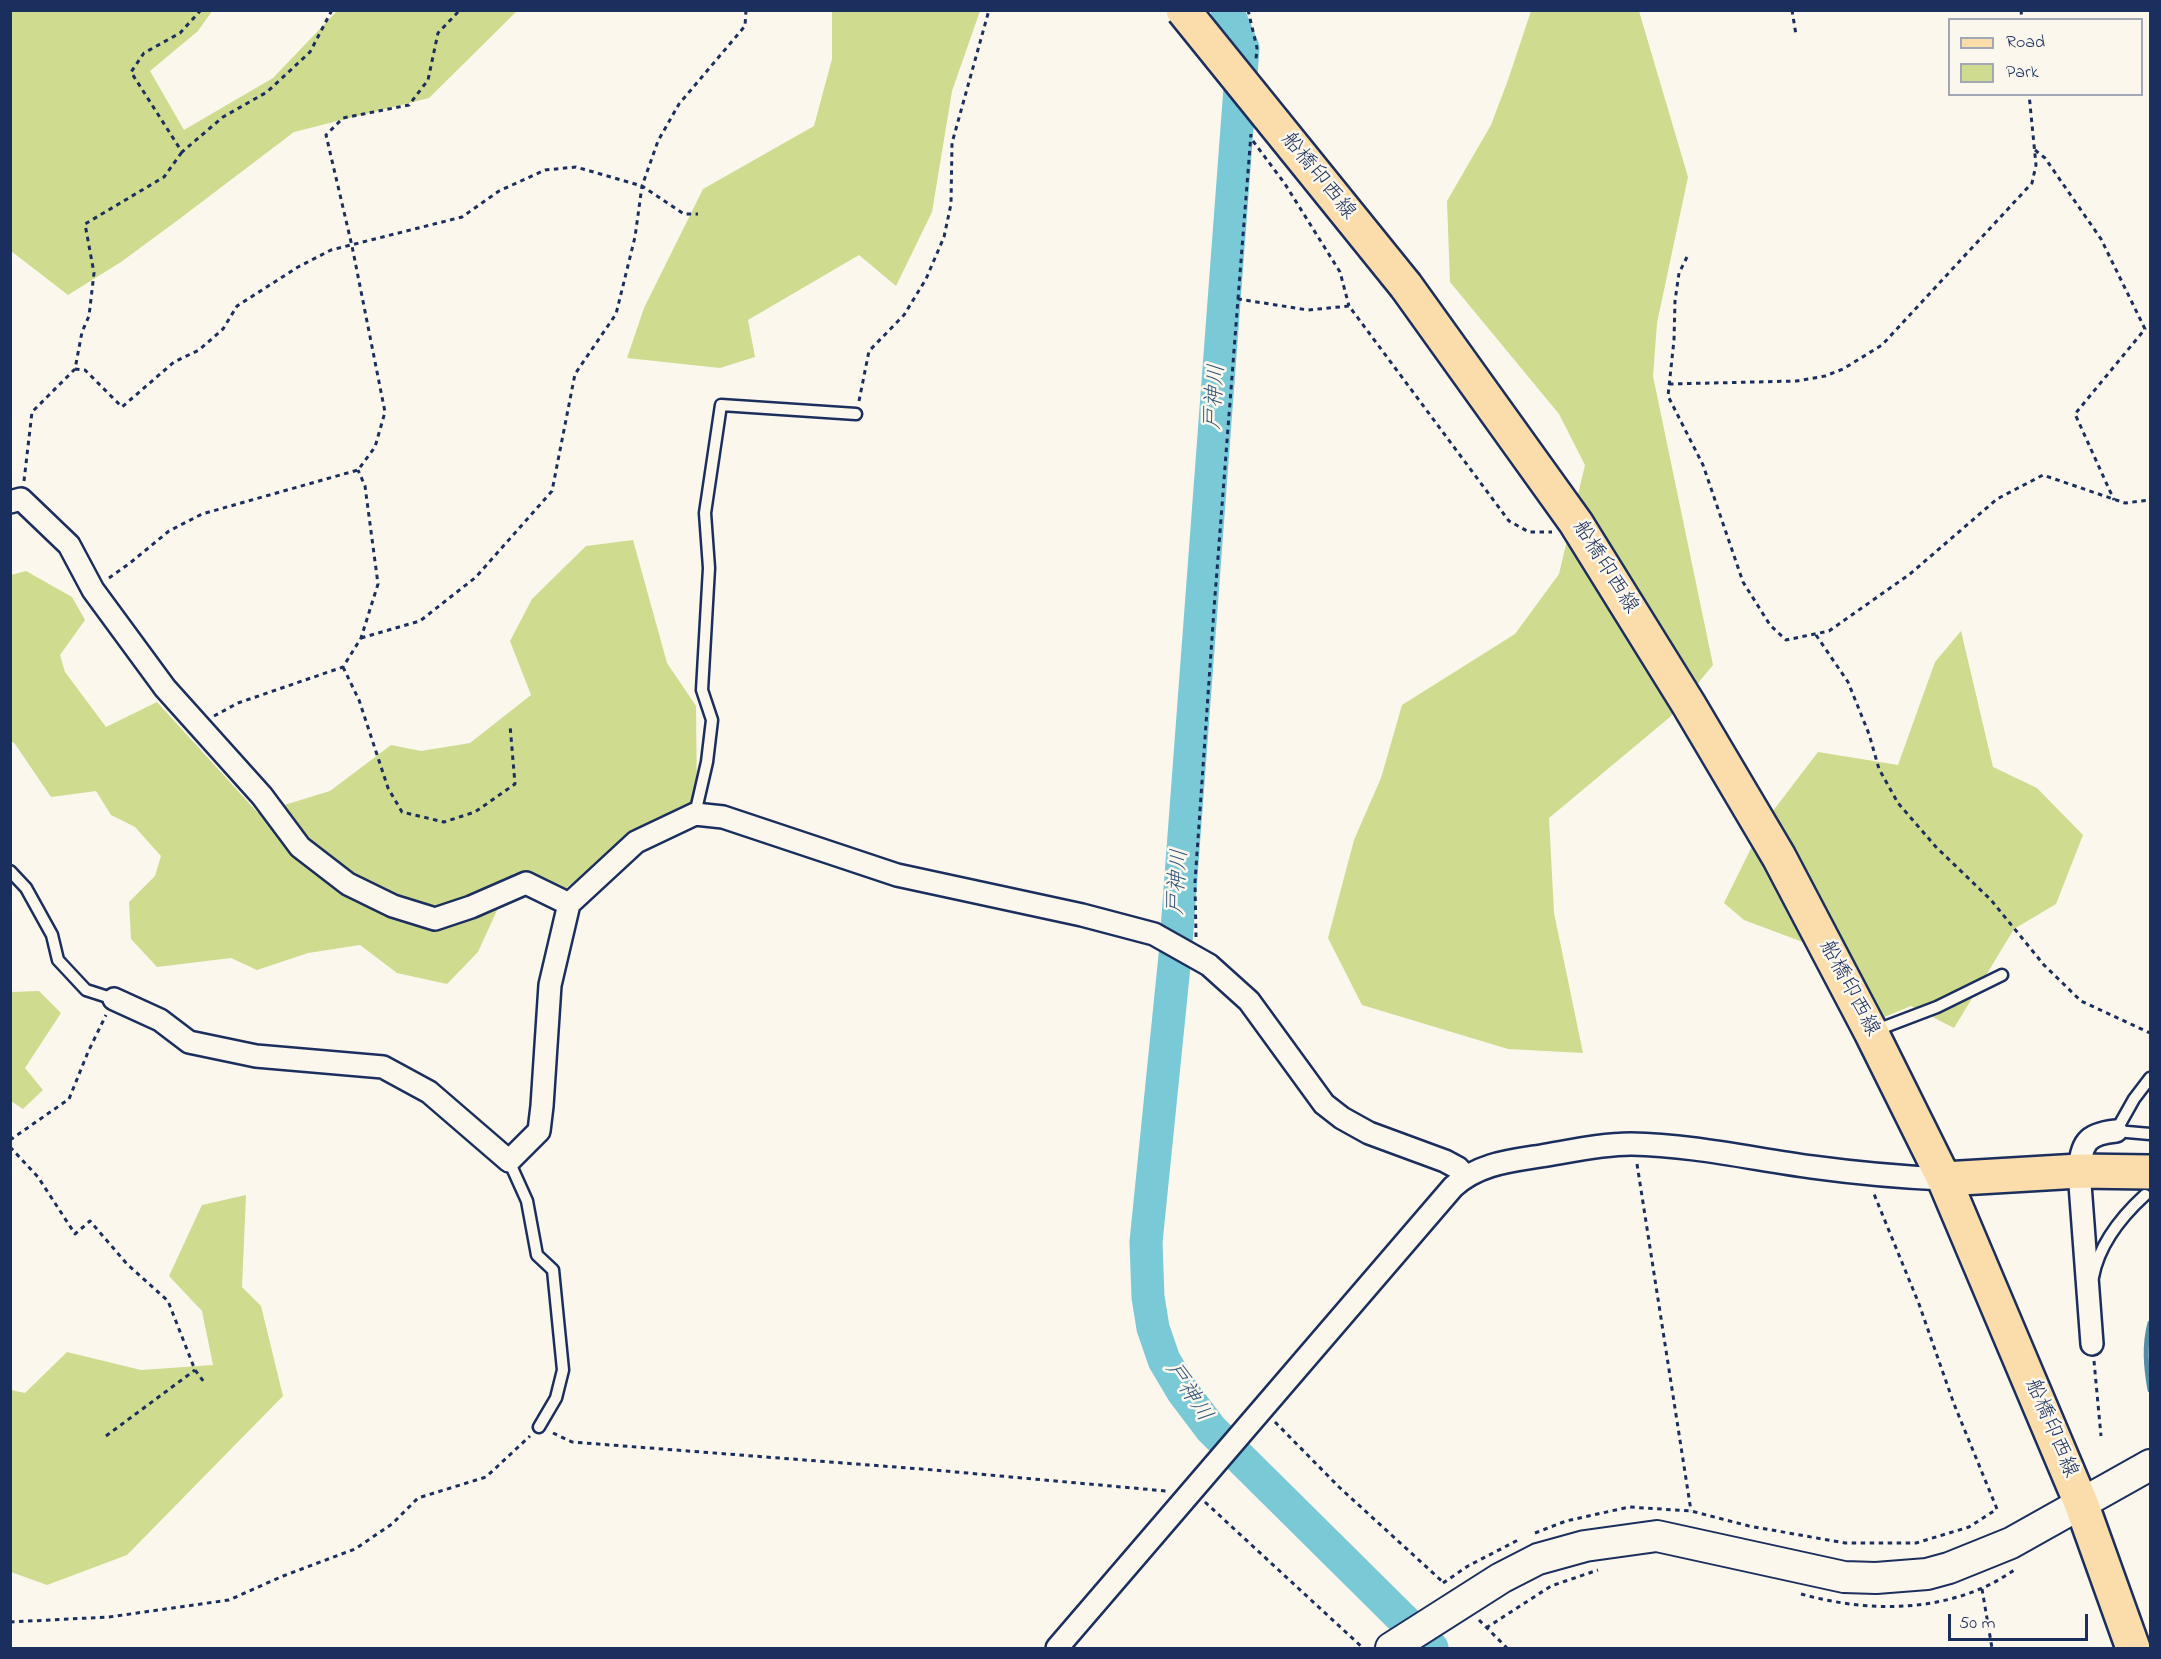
<!DOCTYPE html>
<html>
<head>
<meta charset="utf-8">
<style>
	body { margin:0 }
	#map { position:relative; width:2161px; height:1659px; overflow:hidden; background:#fbf7ec; font-family:"Indie Flower",sans-serif }
	canvas { display:block }
	.frame { position:absolute; inset:0; border:12px solid #1b2f5e; pointer-events:none }
	.legend { position:absolute; left:1948px; top:18px; width:195px; height:78px; box-sizing:border-box; background:#fbf7ec; border:2px solid #a1a7b3; margin:0; padding:8px 10px; list-style:none; font-size:18px; color:#1b2f5e }
	.legend li { display:flex; align-items:center; gap:12px; height:30px }
	.legend b { width:30px; border:2px solid #a1a7b3 }
	.scale { position:absolute; left:1948px; top:1614px; width:140px; height:27px; box-sizing:border-box; border:3px solid #1b2f5e; border-top:0; padding-left:8px; font-size:18px; line-height:21px; white-space:nowrap; color:#1b2f5e; -webkit-text-stroke:4px #fbf7ec; paint-order:stroke }
</style>
</head>
<body>
<div id="map">
<canvas width="2161" height="1659"></canvas>
<div class="frame"></div>
<ul class="legend">
<li><b style="height:8px;background:#faddab"></b>Road</li>
<li><b style="height:16px;background:#cfdb8e"></b>Park</li>
</ul>
<div class="scale">50 m</div>
</div>
<script>
const c = document.querySelector('canvas').getContext('2d');
c.lineJoin = 'round';
function paint(path, color) {
  c.fillStyle = color;
  c.fill(path, 'evenodd');
}
function trace(path, color, width, dash) {
  c.strokeStyle = color;
  c.lineWidth = width;
  c.lineCap = dash ? 'butt' : 'round';
  c.setLineDash(dash || []);
  c.stroke(path);
}
function label(font, color, halo, rows, align = 'center') {
  c.font = font + ' "Indie Flower","Klee One",sans-serif';
  c.lineWidth = 5;
  c.setLineDash([]);
  c.textBaseline = 'middle';
  c.strokeStyle = halo;
  c.fillStyle = color;
  for (const [text, x, y, turn = 0] of rows) {
    c.save();
    c.translate(x, y);
    c.rotate((+turn || 0) * Math.PI / 180);
    c.textAlign = isNaN(turn) ? turn : align;
    if (halo) c.strokeText(text, 0, 0);
    c.fillText(text, 0, 0);
    c.restore();
  }
}
paint(new Path2D(`
	M10,11H212L198,31L150,71L184,130L273,78L337,11H517L429,98L294,132L178,220L121,262L68,295L11,251Z
	M832,11H980L952,91L932,212L896,286L859,255L748,320L755,357L720,368L627,358L644,308L703,189L814,126L832,59Z
	M1531,11H1639L1688,177L1657,323L1653,376L1713,665L1670,717L1549,818L1554,913L1583,1053L1508,1049L1362,1005L1328,938L1354,840L1381,778L1402,705L1515,634L1559,574L1585,465L1559,414L1450,282L1447,201L1491,125L1508,80Z
	M633,540L667,663L696,706L697,805L623,843L561,892L514,873L478,952L447,984L397,973L360,945L308,953L257,970L231,958L157,967L131,939L129,902L155,876L161,856L135,827L111,815L96,791L51,797L15,744L11,741V575L26,571L72,597L85,620L60,655L65,672L106,727L157,702L258,813L330,791L391,745L421,751L470,743L531,695L510,641L532,599L586,546Z
	M1961,631L1993,767L2037,788L2083,835L2056,904L2014,929L1954,1028L1911,1006L1853,1030L1808,944L1744,920L1724,903L1763,824L1818,752L1898,765L1935,662Z
	M39,991L61,1013L25,1068L43,1090L23,1109L11,1101V992Z
	M246,1195L242,1287L261,1306L283,1396L127,1555L47,1585L11,1572V1390L25,1393L67,1352L141,1370L213,1365L202,1311L169,1276L202,1205Z`), '#cfdb8e');
trace(new Path2D(`
	M2150,1323C2144,1346 2146,1367 2150,1390`), '#548ba6', 5);
trace(new Path2D(`
	M1227,10L1243,48L1175,956L1146,1242L1148,1297L1153,1328L1164,1360L1183,1392L1211,1429L1432,1648`), '#7ac9d6', 33);
const lane = new Path2D(`
	M695,814L707,762L712,720L702,690L709,568L705,513L721,405L856,414
	M10,871L26,888L52,935L58,960L86,990L114,999
	M1874,1031L1937,1007L2002,975
	M2150,1078L2134,1099L2116,1131L2150,1134
	M509,1161L527,1201L537,1255L553,1270L563,1370L556,1398L539,1427
	M2093,1277C2099,1245 2121,1217 2145,1195`);
const street = new Path2D(`
	M10,502L21,499L69,545L93,590L165,688L262,796L300,847L348,884L393,906L435,919L471,907L526,883L569,904
	M114,999L160,1020L189,1042L256,1056L383,1067L429,1092L509,1161L539,1131L542,1106L550,985L569,904L636,842L695,814L723,817L897,875L1082,915L1154,934L1209,965L1249,1001L1324,1104L1342,1118L1369,1133L1445,1161L1458,1168L1465,1176
	M2092,1344L2079,1171C2082,1143 2086,1134 2116,1131
	M1057,1648L1453,1187C1478,1164 1509,1161 1541,1156C1571,1151 1602,1144 1631,1144C1692,1145 1753,1159 1812,1167C1856,1173 1900,1177 1944,1179`);
const secondary = new Path2D(`
	M1391,1648L1501,1578L1538,1559L1585,1546L1657,1536L1844,1577L1876,1578L1927,1574L1949,1568L2011,1543L2150,1465`);
const primary = new Path2D(`
	M1406,286L1576,523L1689,705L1779,857L1871,1032L1944,1179L2081,1503L2133,1648
	M1944,1179L2079,1171L2150,1172`);
trace(lane, '#1b2f5e', 15);
trace(street, '#1b2f5e', 26);
trace(secondary, '#1b2f5e', 34);
trace(primary, '#1b2f5e', 38);
trace(new Path2D(`
	M201,10L180,33L144,53L131,72L182,152L223,117L267,92L310,52L332,10
	M1248,10L1257,48L1256,59
	M1792,10L1796,35
	M2021,10L2022,20
	M1253,141L1285,184L1340,272L1349,306
	M2035,150L2045,158L2101,239L2145,329L2075,414L2114,500
	M1687,257L1679,273L1675,301L1674,340L1668,396L1703,465L1743,582L1770,625L1786,640L1829,631L1910,574L1997,499L2043,475L2125,503L2150,500
	M1238,299L1251,134
	M75,369L85,370L122,407L174,362L199,350L223,329L237,306L298,267L331,250L462,217L499,191L545,170L576,167L642,186L684,214H698
	M1669,384L1797,381L1825,376L1843,369L1882,345L2032,183L2036,165L2029,94
	M859,401L869,351L904,315L926,279L944,237L951,204L952,143L989,10
	M24,481L32,412L75,369L82,332L89,316L94,273L85,224L164,177L182,152
	M109,578L130,563L169,531L202,514L358,470L375,447L385,412L352,246L326,135L343,118L409,105L428,80L438,33L460,10
	M1816,635L1848,682L1869,734L1879,769L1898,803L1936,847L1991,900L2044,965L2081,1001L2150,1033
	M361,638L420,621L476,577L552,491L575,374L616,314L635,237L642,186L658,141L679,104L745,26L746,10
	M343,667L359,700L388,788L402,812L444,822L475,812L515,784L510,725
	M214,716L238,703L343,667L361,638L378,584L365,486L358,470
	M1196,937L1195,882L1214,609L1238,299L1308,310L1349,306L1509,521L1529,532H1552
	M10,1140L69,1099L88,1052L106,1015
	M10,1147L38,1177L75,1234L90,1221L127,1264L168,1301L195,1370L204,1382
	M1637,1164L1691,1511
	M2094,1361L2101,1436
	M1275,1422L1339,1487L1444,1583
	M553,1433L572,1442L934,1470L1166,1491
	M106,1436L195,1370
	M1205,1502L1363,1648
	M1535,1533L1566,1521L1629,1507L1691,1511L1749,1526L1845,1543H1916L1969,1527L1997,1509L1954,1404L1919,1304L1874,1194
	M1443,1583L1468,1566L1520,1539
	M1982,1589L1992,1648
	M1801,1594C1859,1610 1923,1613 1980,1589C1993,1584 2005,1576 2016,1569
	M1479,1620L1507,1648
	M10,1622L109,1617L229,1600L283,1576L355,1549L392,1524L418,1498L486,1477L530,1436
	M1486,1628L1551,1586L1598,1570`), '#1b2f5e', 3, [4.5, 4.5]);
trace(lane, '#fbf7ec', 10);
trace(street, '#fbf7ec', 21);
trace(secondary, '#fbf7ec', 30);
trace(primary, '#faddab', 33);
const primaryBridge = new Path2D(`
	M1183,10L1406,286`);
trace(primaryBridge, '#1b2f5e', 38, []);
trace(primaryBridge, '#faddab', 33);
label('21px', '#1b2f5e', '#fbf7ec', [
	["船橋印西線",1317,177,51],
	["船橋印西線",1604,568,58],
	["船橋印西線",1848,989,62],
	["船橋印西線",2050,1429,67]
]);
label('italic 22px', '#33567c', '#fbf7ec', [
	["戸神川",1217,397,-86],
	["戸神川",1180,882,-86],
	["戸神川",1187,1393,57]
]);
</script>
</body>
</html>
